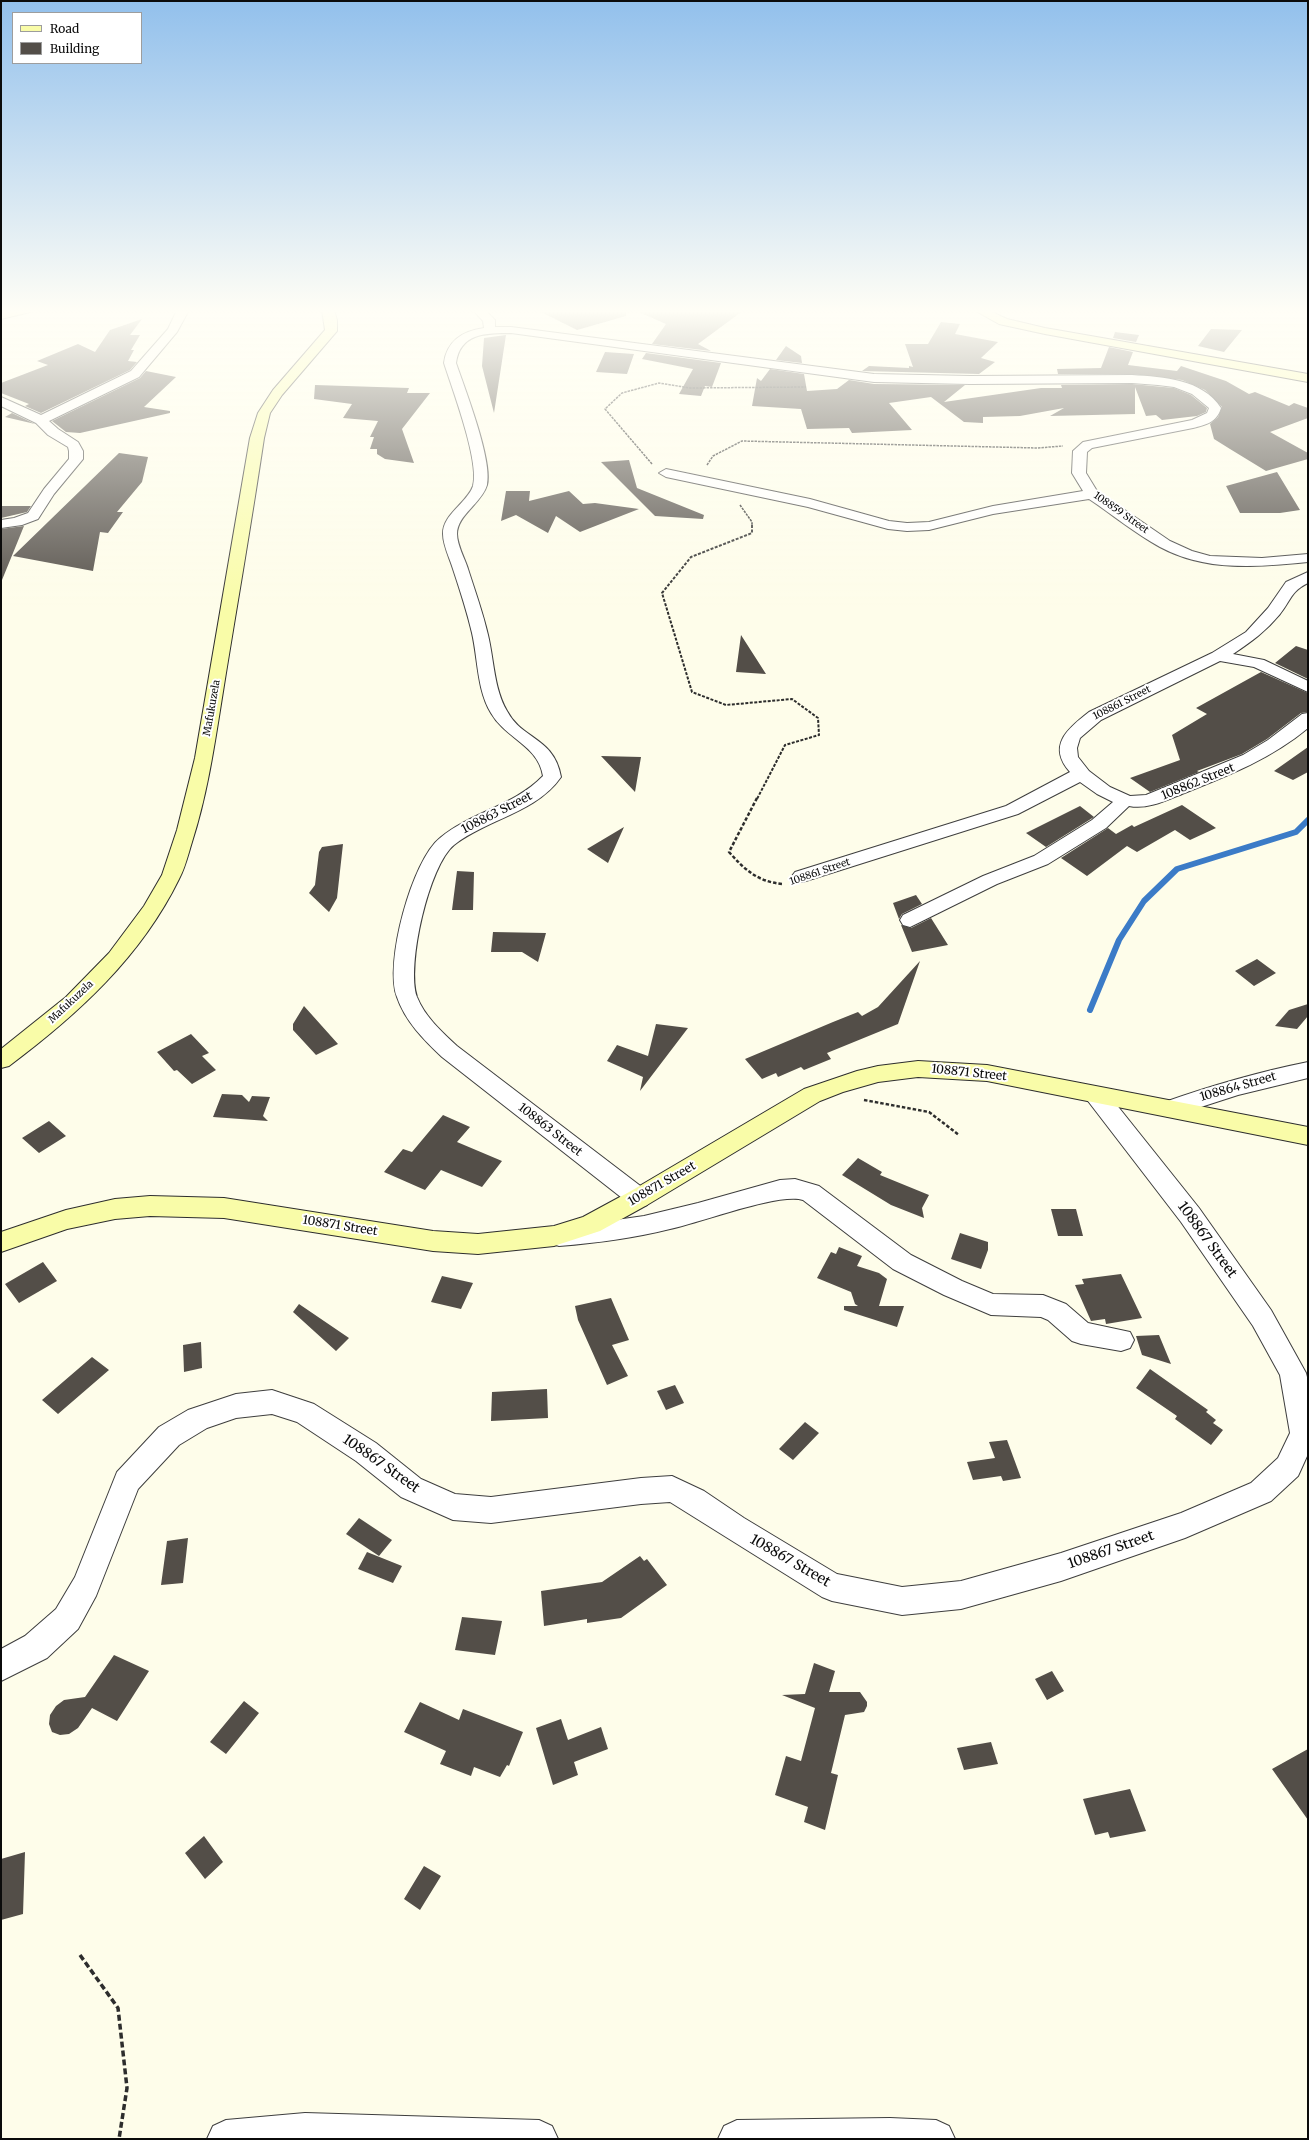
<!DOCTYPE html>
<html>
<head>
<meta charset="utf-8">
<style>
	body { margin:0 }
	#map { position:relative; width:1309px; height:2140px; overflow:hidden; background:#fefdea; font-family:Merriweather,serif }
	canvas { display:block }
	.frame { position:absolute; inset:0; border:2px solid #0b0b0b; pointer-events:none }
	.legend { position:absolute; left:12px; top:12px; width:130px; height:52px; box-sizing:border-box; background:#fff; border:1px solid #9d9d9d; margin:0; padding:5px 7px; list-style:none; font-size:12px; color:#0b0b0b }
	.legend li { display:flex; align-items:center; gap:8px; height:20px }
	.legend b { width:20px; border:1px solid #9d9d9d }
</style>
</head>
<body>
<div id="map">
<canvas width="1309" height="2140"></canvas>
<div class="frame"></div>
<ul class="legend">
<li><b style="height:5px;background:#f9fca8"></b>Road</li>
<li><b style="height:11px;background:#534e48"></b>Building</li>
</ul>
</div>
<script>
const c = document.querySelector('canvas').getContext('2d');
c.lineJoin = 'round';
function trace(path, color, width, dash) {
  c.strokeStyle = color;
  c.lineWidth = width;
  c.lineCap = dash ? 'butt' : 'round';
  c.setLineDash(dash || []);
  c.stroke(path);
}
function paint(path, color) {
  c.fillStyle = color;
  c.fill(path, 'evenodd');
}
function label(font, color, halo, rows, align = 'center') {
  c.font = font + ' Merriweather,serif';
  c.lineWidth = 4;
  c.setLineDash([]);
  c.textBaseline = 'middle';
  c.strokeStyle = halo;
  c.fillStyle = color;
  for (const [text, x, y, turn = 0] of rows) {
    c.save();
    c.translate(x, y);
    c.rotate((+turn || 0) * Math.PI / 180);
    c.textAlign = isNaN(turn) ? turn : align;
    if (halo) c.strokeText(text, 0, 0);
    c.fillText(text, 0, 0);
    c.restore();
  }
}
trace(new Path2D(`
	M1090,1010L1119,940L1144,901L1177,869L1296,832L1308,820`), '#3b7bc7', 6);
paint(new Path2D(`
	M537,310H626V316L577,330Z
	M634,310H744L698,344L711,351L652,344L666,324Z
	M142,319L130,335H140L131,350H134L128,361L137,362L130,370L41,413L25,406L29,404L1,393V383L48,365L37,361L78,344L95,352L110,330Z
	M941,322L960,324L955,334L998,342L981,358L995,362L979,374L862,371L869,366L909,368V366L913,367L905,344H928Z
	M1211,329L1242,330L1224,352L1198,346Z
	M1115,332L1139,335L1136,342L1113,338Z
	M506,335L494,413L482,366L484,338Z
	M786,346L801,356L802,363L776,360Z
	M1109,347L1133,352L1128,365L1177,371L1181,366L1226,381L1249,394L1255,392L1289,406L1294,403L1308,408V418L1270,432L1308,453V459L1266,471L1230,449L1214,439L1210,424L1218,417L1222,407L1205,390L1182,380L1132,374H1058L1057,369L1101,368Z
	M605,352L634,354L627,374L596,372Z
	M646,353L721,363L712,387L705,386L701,396L679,394L693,369L642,359Z
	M770,369L804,374L807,391L837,389L849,380L874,384L965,385L944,402L1041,388H1062L1061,385L1132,384L1174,388L1191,395L1207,408L1206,412L1197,416L1162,420L1156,415L1146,416L1135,387V414L1050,416L1064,408L1020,416L983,417V423L964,422L931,397L889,403L912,430L852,433L849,428L807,429L801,409L752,406L757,378L761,381Z
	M146,371L176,377L144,407L170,411V413L80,433L66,432L52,421L140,378Z
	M315,385L409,388L407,393H430L402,429L414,463L385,459L377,454V449H370L374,437H370L378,421L343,418L352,404L314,399Z
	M12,413L35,424L5,417Z
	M119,453L148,457L142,482L117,512H123L108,533L100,532L93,571L13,556Z
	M629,460L637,488L704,515L703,519L655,516L601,462Z
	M1277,472L1300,510L1280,513H1240L1226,486Z
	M506,491H530L529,501L569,491L583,504L595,503L639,509L580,532L556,516L548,533L516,515L501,521Z
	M1,506H31L27,512L1,518Z
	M24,526L2,580H1V529Z
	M741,635L766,674L736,672Z
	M1296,646L1308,650V679L1275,663Z
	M1261,672L1308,693V712L1301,713L1267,739L1242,754L1197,771L1199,772L1150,792L1130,778L1180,760L1172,735L1207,714L1196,708Z
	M1308,747V772L1293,780L1274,771Z
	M601,756L641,757L635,792Z
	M1182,805L1216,828L1190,840L1175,830L1137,852L1127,846L1087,876L1061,858L1108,828L1116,834L1132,825L1134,827Z
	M1080,806L1094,817L1046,847L1026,833Z
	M624,827L608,863L587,849Z
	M343,844L337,898L329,912L309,893L315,885L319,852L322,847Z
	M457,871L474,872L473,910H452Z
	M916,895L922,904L902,914L899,919L893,903Z
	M931,918L948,945L912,952L901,925L911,928Z
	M493,932L546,933L538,962L522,952H491Z
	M1257,959L1276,973L1254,986L1235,971Z
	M920,961L898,1024L827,1053L831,1059L804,1070L801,1067L778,1077L776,1073L762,1079L745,1059L833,1022L858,1012L862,1016L878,1007Z
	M1308,1004V1016L1297,1029L1275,1026L1289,1010Z
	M304,1006L338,1044L316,1055L293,1030V1024Z
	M656,1024L688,1028L640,1091L643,1077L607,1061L617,1045L648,1056Z
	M191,1034L209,1053L202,1056L216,1070L192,1084L177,1070L174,1071L157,1052Z
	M222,1094L242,1095L249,1102L252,1096L270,1097L263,1116L268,1121L213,1117Z
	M443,1115L470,1127L457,1142L502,1161L482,1187L441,1170L425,1190L384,1172L403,1149L412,1152Z
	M49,1121L66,1136L39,1153L22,1138Z
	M858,1158L882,1172L880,1175L929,1195L922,1208L924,1218L891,1205L842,1175Z
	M1051,1209H1076L1083,1236H1058Z
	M960,1233L988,1242V1250L981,1269L951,1259Z
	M839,1247L862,1256L857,1266L879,1273L887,1279L879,1306H904L897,1327L844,1310V1306H858L855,1304L851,1292L817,1278L831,1252L836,1254Z
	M43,1262L57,1281L19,1303L5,1284Z
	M1121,1274L1142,1318L1106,1324L1105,1319L1091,1321L1075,1285L1084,1284L1082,1279Z
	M442,1276L473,1283L461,1309L431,1302Z
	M611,1298L629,1340L612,1345L628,1376L607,1385L578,1320L575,1306Z
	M299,1304L349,1338L336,1351L293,1312Z
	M1159,1335L1171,1364L1142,1355L1136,1336Z
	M201,1342L202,1368L184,1372L183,1345Z
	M92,1357L109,1370L58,1414L42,1400Z
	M1150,1369L1208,1410L1206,1412L1216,1420L1213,1423L1223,1430L1211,1445L1175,1419L1177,1416L1136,1388Z
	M675,1385L684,1403L666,1410L657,1391Z
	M547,1389L548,1418L491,1421L492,1392Z
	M805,1422L819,1433L793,1460L779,1449Z
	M1007,1440L1021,1478L1003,1481L1001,1476L973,1480L967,1462L995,1458L989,1442Z
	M359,1518L392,1540L379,1556L346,1534Z
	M188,1538L183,1583L161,1585L167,1541Z
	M367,1552L402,1566L393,1583L358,1569Z
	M640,1556L644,1561L647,1559L667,1585L621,1618L587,1623V1619L544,1626L541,1591L602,1582Z
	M462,1617L502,1621L495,1655L455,1650Z
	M114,1655L149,1671L117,1721L92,1708L78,1728L69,1734L60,1735L52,1732L49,1724L50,1715L56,1706L64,1700L85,1697Z
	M814,1663L835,1671L829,1692H860L867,1702V1706L864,1712L845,1715L831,1773L838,1775L825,1830L804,1822L808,1807L775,1795L786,1756L801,1761L815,1708L782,1695L805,1694Z
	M1052,1671L1064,1691L1047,1700L1035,1679Z
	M244,1701L259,1713L226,1754L210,1742Z
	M420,1702L459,1720L463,1709L523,1732L509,1766L507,1765L500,1777L474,1767L471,1776L440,1764L446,1751L404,1732Z
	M561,1719L568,1740L601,1727L608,1749L574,1762L578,1775L553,1785L536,1728Z
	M991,1742L998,1764L964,1770L957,1748Z
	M1308,1749V1820L1272,1769Z
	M1130,1789L1146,1831L1110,1838L1108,1832L1095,1835L1083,1799Z
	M204,1836L223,1862L205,1879L185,1853Z
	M25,1852L23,1914L1,1920V1859Z
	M424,1866L441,1876L420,1910L404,1899Z`), '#534e48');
const street = new Path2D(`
	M177,310H189L177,332L139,377L49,421L58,429L78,442L83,451V459L54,494L38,519L22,525L1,528V520L14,518L28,513L44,489L69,459V451L68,447L48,435L36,423L1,406V397L41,415L131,371L168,329Z
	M473,310H485L495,320V327H511L874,374L970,376L1132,375C1164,377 1202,379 1221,408C1217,422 1206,425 1193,428L1092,448L1087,452L1086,473L1097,491L1170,541L1192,551L1210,556L1262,558L1308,554V562C1258,567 1206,572 1160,547C1136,534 1113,515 1089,499L993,514L929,530L907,531L888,529L808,507L666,477L659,473L666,469L810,499L889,521L907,523L929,522L993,506L1083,491L1072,473L1073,451L1083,442L1192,420L1207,413L1209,408L1192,394L1174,387L1158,385L1132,383L970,384L874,382L511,333C486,333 460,333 456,363C465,389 493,461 487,485C482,503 457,515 457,534C457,545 465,559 468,569C475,591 483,613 488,635C494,660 494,689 507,711C522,740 554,737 561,777C536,813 487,819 454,845C429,865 406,966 417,997C425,1017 442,1032 457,1046L647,1191L651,1198L647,1205L639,1207L631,1205L442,1057C424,1040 405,1021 397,997C384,964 412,860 440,838C471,812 514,806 543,776C538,745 506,739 491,713C477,690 478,659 472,633C467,612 460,590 453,569C450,559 443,545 443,534C442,515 467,503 473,486C480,462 452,388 444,363C447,341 462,331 484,328L483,321Z
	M1308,572V583C1291,591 1291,600 1280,614C1266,631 1251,642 1233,654L1264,660L1308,681V692L1254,667L1220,661L1101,720L1080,738L1077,748L1078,757L1089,771L1110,787L1130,796L1146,795L1243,755L1268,740L1302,714L1308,713V728C1272,758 1230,775 1187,792C1169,799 1149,810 1129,806L1106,828L1048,864L997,884L910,927L903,925L900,920L903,915L983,876L1034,856L1092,820L1113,802L1097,794L1080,782L1018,814L809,880L802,882L795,880L792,876L795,872L1006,806L1070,772C1047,746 1067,729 1089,712L1212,653L1246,632L1268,608L1286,582Z
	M1308,1062V1078L1238,1095L1170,1117L1162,1115L1159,1109L1162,1103C1210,1086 1258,1072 1308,1062Z
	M1096,1087L1104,1089L1199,1208L1271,1310L1306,1373L1308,1381V1454L1298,1476L1271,1501L1185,1538L1061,1581L961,1609L902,1615L832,1601L822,1597L670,1502L641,1504L491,1523L453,1520L401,1497L356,1461L297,1422L272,1414L236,1418L207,1428L179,1445L138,1489L96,1596L78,1629L47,1658L1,1681V1649L25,1636L56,1609L75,1577L117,1472L159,1427L188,1410L236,1394L272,1390L314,1404L376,1443L421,1479L455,1494L491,1497L641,1478L672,1476L704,1491L744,1518L837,1574L902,1587L961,1581L1061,1553L1181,1513L1251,1483L1278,1458L1290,1433L1280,1375L1253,1326L1181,1222L1088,1101L1085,1095L1088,1089Z
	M795,1179L819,1186L911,1255L962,1281L993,1294L1043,1295L1066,1304L1088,1323L1130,1332L1134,1340L1130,1348L1121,1351L1081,1344L1072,1341L1048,1320L1041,1317L991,1315L944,1295L893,1269L803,1200C780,1192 699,1223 670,1229C634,1238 597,1243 559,1246L550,1243L547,1236L550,1229L559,1226L588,1224L644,1216L698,1203L780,1180Z
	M305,2113L539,2120L552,2126L558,2139H207L213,2126L226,2120Z
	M890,2118L936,2120L949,2126L955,2139H718L724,2126L737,2120Z`);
const secondary = new Path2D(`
	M11,310H31L30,312L1,319V313Z
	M322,310H334L337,320V331L282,395L270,413L264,438C252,519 238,599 225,679C216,734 209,789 192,842C188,855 185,868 179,879C141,957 77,1015 9,1066L1,1068V1049L66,997L109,953L144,906L162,875L177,830L195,758L250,438L258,413L273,390L325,330Z
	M974,310H988L1007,319L1045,328L1308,374V382L1045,334L999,324Z
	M918,1061L987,1065L1308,1127V1145L987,1081L918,1077L878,1082L843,1092L820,1101L647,1205L600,1231L554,1246L478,1254L433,1251L224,1218L150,1216L115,1219L67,1229L1,1252V1232L66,1210L115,1199L150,1196L224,1198L433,1231L478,1234L554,1226L583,1217L631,1191L804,1089L857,1071L878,1066Z`);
trace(street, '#3e3e3e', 2);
trace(secondary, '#2d2d2d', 2);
trace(new Path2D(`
	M652,464L605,409L622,393L659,383L690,388L806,387
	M707,465L713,456L742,441L1037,448L1063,446
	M740,505L752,522V526`), '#2d2d2d', 1.5, [2.5, 1]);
trace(new Path2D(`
	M752,525V533L691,557L662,593L692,692L726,705L792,699L818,718L819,735L785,745L757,799`), '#2d2d2d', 2, [3, 1.5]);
trace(new Path2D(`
	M757,798L729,852C745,870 758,882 783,884
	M864,1100L929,1112L959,1135`), '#2d2d2d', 2.5, [3.5, 2]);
trace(new Path2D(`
	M80,1955L118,2008L127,2088L119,2139`), '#2d2d2d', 3.5, [6, 3]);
paint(street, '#fff');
paint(secondary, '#f9fca8');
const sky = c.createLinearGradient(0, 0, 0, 610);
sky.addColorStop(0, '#92c0ec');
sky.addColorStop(0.51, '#fffef6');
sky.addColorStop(1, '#fffef600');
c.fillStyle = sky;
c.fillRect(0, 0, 1309, 610);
label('10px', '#0b0b0b', '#fff', [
	["108859 Street",1121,513,35],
	["108861 Street",1122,703,-27],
	["Mafukuzela",212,708,-80],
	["108861 Street",820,872,-19],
	["Mafukuzela",71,1002,-43]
]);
label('12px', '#0b0b0b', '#fff', [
	["108862 Street",1198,782,-22],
	["108863 Street",497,813,-27],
	["108871 Street",969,1073,6],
	["108864 Street",1238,1087,-16],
	["108863 Street",550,1130,38],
	["108871 Street",662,1184,-30],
	["108871 Street",340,1226,9]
]);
label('14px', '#0b0b0b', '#fff', [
	["108867 Street",1207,1240,54],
	["108867 Street",381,1464,35],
	["108867 Street",1111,1550,-19],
	["108867 Street",790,1561,30]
]);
</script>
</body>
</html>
